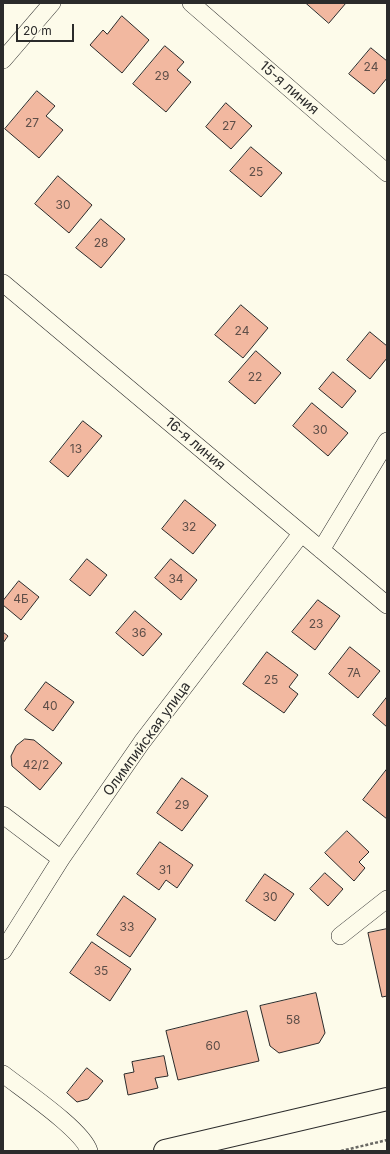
<!DOCTYPE html>
<html>
<head>
<meta charset="utf-8">
<style>
	body { margin:0 }
	#map { position:relative; width:390px; height:1154px; overflow:hidden; background:#fdfbea; font-family:Inter,sans-serif }
	canvas { display:block }
	.frame { position:absolute; inset:0; border:4px solid #2b2b2b; pointer-events:none }
	.scale { position:absolute; left:16px; top:24px; width:58px; height:18px; box-sizing:border-box; border:2px solid #2b2b2b; border-top:0; padding-left:5px; font-size:12px; line-height:14px; white-space:nowrap; color:#2b2b2b; -webkit-text-stroke:3px #fdfbea; paint-order:stroke }
</style>
</head>
<body>
<div id="map">
<canvas width="390" height="1154"></canvas>
<div class="frame"></div>
<div class="scale">20 m</div>
</div>
<script>
const c = document.querySelector('canvas').getContext('2d');
c.lineJoin = 'round';
function paint(path, color) {
  c.fillStyle = color;
  c.fill(path, 'evenodd');
}
function trace(path, color, width, dash) {
  c.strokeStyle = color;
  c.lineWidth = width;
  c.lineCap = dash ? 'butt' : 'round';
  c.setLineDash(dash || []);
  c.stroke(path);
}
function label(font, color, halo, rows, align = 'center') {
  c.font = font + ' Inter,sans-serif';
  c.lineWidth = 3;
  c.setLineDash([]);
  c.textBaseline = 'middle';
  c.strokeStyle = halo;
  c.fillStyle = color;
  for (const [text, x, y, turn = 0] of rows) {
    c.save();
    c.translate(x, y);
    c.rotate((+turn || 0) * Math.PI / 180);
    c.textAlign = isNaN(turn) ? turn : align;
    if (halo) c.strokeText(text, 0, 0);
    c.fillText(text, 0, 0);
    c.restore();
  }
}
const building = new Path2D(`
	M306,3H346L329,23Z
	M122,16L149,40L122,73L90,45L103,30L107,34Z
	M165,46L184,62L177,70L191,82L166,112L133,84Z
	M371,48L387,61V78L374,94L349,74Z
	M37,91L55,106L46,116L63,130L39,158L5,129Z
	M226,103L252,126L231,149L206,127Z
	M251,147L282,173L261,197L230,171Z
	M58,176L92,205L69,233L35,204Z
	M101,219L125,239L101,268L76,248Z
	M241,305L268,328L243,358L215,335Z
	M370,332L387,346V358L370,379L347,360Z
	M256,351L281,373L255,404L229,382Z
	M333,372L356,391L342,408L319,389Z
	M312,403L348,433L328,456L293,426Z
	M83,421L102,436L68,477L50,462Z
	M185,500L216,525L193,554L162,529Z
	M87,559L107,575L90,596L70,580Z
	M171,559L197,580L181,600L155,578Z
	M19,581L39,597L21,620L3,605V601Z
	M318,600L340,616L315,650L292,632Z
	M135,611L162,634L143,656L116,633Z
	M3,632L8,636L3,643Z
	M350,647L380,671L358,698L329,674Z
	M267,652L298,675L289,687L298,694L284,713L243,684Z
	M46,682L74,702L53,731L25,710Z
	M387,697V727L373,715Z
	M25,739L34,740L62,763L40,790L12,766L11,756L16,746Z
	M387,769V819L363,800Z
	M182,778L208,796L182,831L157,813Z
	M347,831L369,852L359,862L365,868L354,881L325,853Z
	M160,842L193,865L177,888L166,880L159,890L137,874Z
	M325,873L343,889L328,906L310,889Z
	M265,874L294,894L275,921L246,901Z
	M124,896L156,919L130,957L97,935Z
	M387,929V996L382,997L368,933Z
	M92,942L131,969L110,1001L70,973Z
	M316,993L325,1033L319,1043L279,1053L270,1046L260,1006Z
	M247,1011L259,1061L178,1080L166,1031Z
	M164,1056L168,1076L155,1078L158,1088L128,1095L124,1074L134,1072L132,1062Z
	M87,1068L103,1081L88,1099L77,1102L67,1093Z`);
paint(building, '#f2b8a0');
trace(building, '#2b2b2b', 1);
const street = new Path2D(`
	M191,3L387,173
	M3,60L52,3
	M3,283L387,605
	M321,550L387,441
	M3,815L61,859
	M340,936L387,899
	M3,951L61,859L142,742L301,534
	M3,1074C22,1089 83,1130 89,1151`);
const secondary = new Path2D(`
	M165,1151L387,1099`);
trace(street, '#2b2b2b', 18);
trace(secondary, '#2b2b2b', 24);
trace(new Path2D(`
	M341,1151L387,1140`), '#6a6964', 2.5, [3, 2]);
trace(street, '#fdfbea', 17);
trace(secondary, '#fdfbea', 22);
label('12px', '#5d4e48', null, [
	["24",371,67],
	["29",162,76],
	["27",32,123],
	["27",229,126],
	["25",256,172],
	["30",63,205],
	["28",101,243],
	["24",242,331],
	["22",255,377],
	["30",320,430],
	["13",76,449],
	["32",189,527],
	["34",176,579],
	["4Б",21,599],
	["23",316,624],
	["36",139,633],
	["7А",354,673],
	["25",271,680],
	["40",50,706],
	["42/2",36,765],
	["29",182,805],
	["31",165,870],
	["30",270,897],
	["33",127,927],
	["35",101,971],
	["58",293,1020],
	["60",213,1046]
]);
label('14px', '#2b2b2b', '#fdfbea', [
	["15-я линия",289,88,41],
	["16-я линия",195,444,40],
	["Олимпийская улица",147,739,-54]
]);
</script>
</body>
</html>
